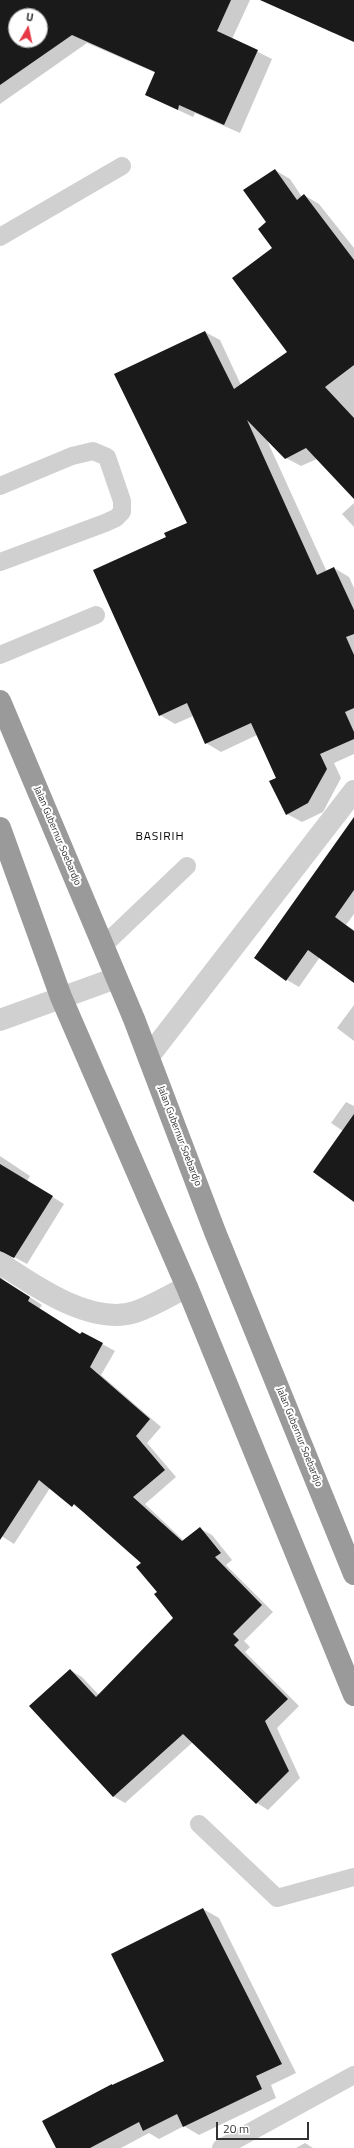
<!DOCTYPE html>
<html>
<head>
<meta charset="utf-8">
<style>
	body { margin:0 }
	#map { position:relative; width:354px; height:2148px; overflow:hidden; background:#fff; font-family:"Titillium Web",sans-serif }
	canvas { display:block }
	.north { position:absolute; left:8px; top:8px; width:40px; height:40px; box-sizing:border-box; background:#fff; border:1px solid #adadad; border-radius:50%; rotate:9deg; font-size:11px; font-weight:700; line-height:16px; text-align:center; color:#333 }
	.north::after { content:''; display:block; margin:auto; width:14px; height:18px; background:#e63946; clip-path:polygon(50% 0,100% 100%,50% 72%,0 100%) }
	.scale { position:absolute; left:216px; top:2122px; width:93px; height:18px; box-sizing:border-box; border:2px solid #333; border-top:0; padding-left:5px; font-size:12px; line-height:14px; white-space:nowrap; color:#333; -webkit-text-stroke:3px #fff; paint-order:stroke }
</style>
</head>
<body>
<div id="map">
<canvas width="354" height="2148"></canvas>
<div class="north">U</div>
<div class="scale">20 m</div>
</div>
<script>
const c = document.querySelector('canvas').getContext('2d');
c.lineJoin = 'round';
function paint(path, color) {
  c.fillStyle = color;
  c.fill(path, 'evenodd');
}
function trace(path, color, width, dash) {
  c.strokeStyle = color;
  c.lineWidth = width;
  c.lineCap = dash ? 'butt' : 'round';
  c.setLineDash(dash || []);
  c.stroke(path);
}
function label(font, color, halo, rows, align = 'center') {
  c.font = font + ' "Titillium Web",sans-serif';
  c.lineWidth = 4;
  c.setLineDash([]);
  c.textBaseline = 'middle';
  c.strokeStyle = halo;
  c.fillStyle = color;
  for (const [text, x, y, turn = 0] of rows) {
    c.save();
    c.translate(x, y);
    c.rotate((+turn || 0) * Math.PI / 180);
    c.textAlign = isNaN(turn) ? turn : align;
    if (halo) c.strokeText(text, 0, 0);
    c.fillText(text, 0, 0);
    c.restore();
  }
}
paint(new Path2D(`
	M0,0H250L232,39L272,59L240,133L195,113L193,117L146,95L156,73L87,43L0,104ZM16,16H40V40H16Z
	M293,0H348L333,33L294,14Z
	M275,170L290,179L302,197L304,195L319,204L354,248V497L317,459L301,466L286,458L266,438L327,572L334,568L349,577L354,588V754L334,763L341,778L323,812L302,822L287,814L277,778L257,735L221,752L206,743L193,716L175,724L160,715L168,537L188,524L205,332L220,340L241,385L289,352L274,248L268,223Z
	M354,503V527L342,514Z
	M354,837V914L346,925L354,930V982L320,957L299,987L287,980Z
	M354,1005V1041L337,1028Z
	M346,1102L354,1106V1200L343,1131L331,1123Z
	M0,1156L30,1176L27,1181L64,1204L27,1264L14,1257L7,1258L0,1276L5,1281L42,1305L39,1309L81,1335L82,1333L115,1351L101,1375L161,1427L147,1443L176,1477L145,1504L184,1541L200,1529L212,1535L232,1560L226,1565L273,1612L244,1641L250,1647L245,1652L299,1706L277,1728L300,1778L268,1810L257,1803L193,1742L125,1803L113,1796L70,1670L82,1677L99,1695L175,1618L142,1563L85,1513L50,1488L14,1544L0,1535Z
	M203,1909L219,1918L296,2073L271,2085L276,2098L199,2135L184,2126L159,2139L149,2133L121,2148H58L113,2086L166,2061Z
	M305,2143L313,2148H296Z`), '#0003');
paint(new Path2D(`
	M0,0H231L217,31L258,50L224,125L179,105L178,110L145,95L155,72L72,35L0,85ZM16,16H40V40H16Z
	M260,0H354V42Z
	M275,169L297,200L304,194L354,260V365L325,387L354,418V499L306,448L285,459L247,420L317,575L334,567L354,610V634L346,637L354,655V708L345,712L354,732V739L320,754L327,769L308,803L286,815L269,781L276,778L251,723L205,744L187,703L159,716L93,570L166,537L164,533L187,523L114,374L205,331L234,389L287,352L232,278L272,248L258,229L266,222L243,190Z
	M354,817V890L335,917L354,931V983L308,950L286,981L254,958Z
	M354,1114V1202L313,1172Z
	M0,1164L53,1196L14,1258L0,1251Z
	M0,1278L30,1297L28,1301L80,1334L82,1332L103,1343L90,1367L150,1419L136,1436L165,1470L133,1497L182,1541L200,1527L221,1553L215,1557L262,1605L233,1634L239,1640L234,1645L288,1699L265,1721L289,1771L256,1804L183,1734L113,1797L29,1706L70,1669L96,1697L173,1618L154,1594L157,1592L136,1567L141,1563L74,1504L72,1507L39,1480L0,1540Z
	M203,1908L282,2064L256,2076L262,2089L183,2127L177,2114L143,2131L139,2122L90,2148H56L42,2121L112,2084V2085L164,2061L111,1954Z`), '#1a1a1a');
trace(new Path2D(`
	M0,237L122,166
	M0,486L72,456L93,451L107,457L122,501V512L116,518L105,523L0,562
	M0,655L96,615
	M103,946L187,866
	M199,1824L277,1898L354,1877
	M221,2148L354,2075`), '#d0d0d0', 18);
trace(new Path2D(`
	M0,1020L116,978
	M149,1056L354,791
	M0,1263C34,1286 92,1326 135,1312C153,1306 170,1295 187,1287`), '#d0d0d0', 22);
trace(new Path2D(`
	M0,701L134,1019L215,1232L354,1574
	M0,828L61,997L187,1287L354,1695`), '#9a9a9a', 22);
label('10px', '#333', '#fff', [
	["Jalan Gubernur Soebardjo",57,836,67],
	["Jalan Gubernur Soebardjo",179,1136,69],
	["Jalan Gubernur Soebardjo",299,1437,68]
]);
c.letterSpacing = '1px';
label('12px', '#000', '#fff', [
	["BASIRIH",160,837]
]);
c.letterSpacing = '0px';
</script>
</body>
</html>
